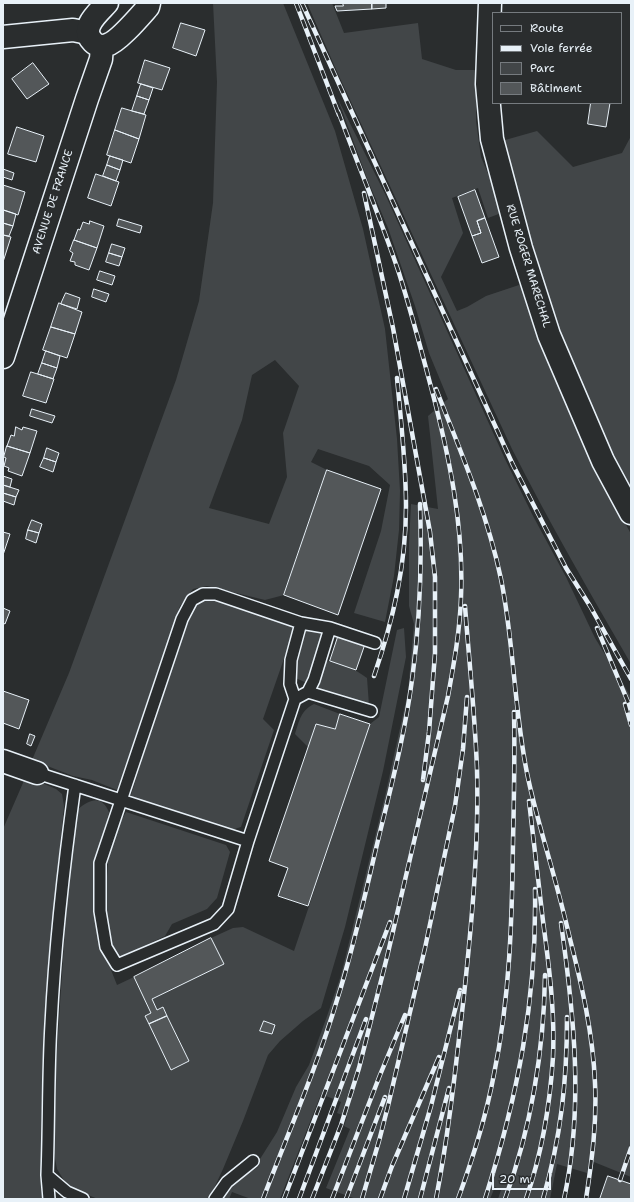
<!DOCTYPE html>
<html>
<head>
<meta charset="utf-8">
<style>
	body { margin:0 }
	#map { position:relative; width:634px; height:1202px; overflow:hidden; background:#2a2d2e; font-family:"Shantell Sans",sans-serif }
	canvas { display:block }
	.frame { position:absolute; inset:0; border:4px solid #e8f1f8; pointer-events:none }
	.legend { position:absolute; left:492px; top:12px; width:130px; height:92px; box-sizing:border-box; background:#2a2d2e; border:1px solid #767b7f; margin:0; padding:5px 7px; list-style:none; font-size:12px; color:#e8f1f8 }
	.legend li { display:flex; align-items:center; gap:8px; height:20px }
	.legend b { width:20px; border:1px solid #767b7f }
	.scale { position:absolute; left:492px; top:1172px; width:59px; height:18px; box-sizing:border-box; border:2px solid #e8f1f8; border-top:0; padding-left:5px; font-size:12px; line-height:14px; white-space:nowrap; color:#e8f1f8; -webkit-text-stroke:3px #2a2d2e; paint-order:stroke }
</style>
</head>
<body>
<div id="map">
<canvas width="634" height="1202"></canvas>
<div class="frame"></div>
<ul class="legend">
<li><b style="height:5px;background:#2a2d2e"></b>Route</li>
<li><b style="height:5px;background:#e8f1f8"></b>Voie ferrée</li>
<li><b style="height:11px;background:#424648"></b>Parc</li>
<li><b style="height:11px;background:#535759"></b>Bâtiment</li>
</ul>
<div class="scale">20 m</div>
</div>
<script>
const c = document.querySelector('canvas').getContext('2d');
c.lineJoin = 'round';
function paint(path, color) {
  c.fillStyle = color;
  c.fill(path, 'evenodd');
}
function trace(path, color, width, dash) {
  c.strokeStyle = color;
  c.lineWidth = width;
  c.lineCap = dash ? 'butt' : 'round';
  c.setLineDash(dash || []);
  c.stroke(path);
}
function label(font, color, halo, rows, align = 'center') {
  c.font = font + ' "Shantell Sans",sans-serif';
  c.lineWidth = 4;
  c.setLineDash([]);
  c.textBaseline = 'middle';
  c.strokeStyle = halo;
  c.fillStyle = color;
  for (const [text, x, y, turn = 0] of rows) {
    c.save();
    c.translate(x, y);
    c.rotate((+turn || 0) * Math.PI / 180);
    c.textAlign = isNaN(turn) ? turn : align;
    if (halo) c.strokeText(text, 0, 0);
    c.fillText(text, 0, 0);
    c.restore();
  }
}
paint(new Path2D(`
	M213,3H283L335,131L363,229L385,329L397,439L400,491L399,530L394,576L385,622L354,613L381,531L390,485L369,466L318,449L311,462L327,470L284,595L265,600L207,586L193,589L180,606L117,790L92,780L73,776L32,760L69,673L176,380L199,301L213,203L217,82ZM275,360L299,386L283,433L287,477L269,524L209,508L242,420L252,375Z
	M307,3H332L344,33L418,23L422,59L456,70H476V121L481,157L504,212L488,218L478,188L452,198L463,233L441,277L457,311L467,307L486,296L525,283L607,490L631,534V664C590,593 549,522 512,449L338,74Z
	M337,97L386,196L505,459L533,516L566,577L595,638L631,697V1177L589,1160L587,1173L557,1164L550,1199L532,1198L531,1199H498L501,1190L495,1187L490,1199H356L326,1188L350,1129L344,1126L347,1117L337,1113L341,1102L321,1094L280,1199H251L232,1192L229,1199H222L231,1184L258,1167L260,1159L277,1132L296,1087L309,1065L326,1019L341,975L385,796L408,692L414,624L409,606V543L411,504L438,509L428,416L448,399L429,353L415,306L388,228L368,181Z
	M537,131L573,167L622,153L631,136V499L617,475L537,277L498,142Z
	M204,599H218L295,627L263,719L274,730L241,827L231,830L130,798L186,620L194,603Z
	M404,628L406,657L383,771L345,927L321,1008L303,1021L280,1041L268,1055L243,1121L223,1169L209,1199H98L78,1191L65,1182L57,1169L54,1153L56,1064L69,870L78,809C90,800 101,794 109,812L97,862L105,955L117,985L134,977L151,1013L145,1016L172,1070L189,1061L163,1007L157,1010L152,999L224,964L211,938L233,928L243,927L294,951L370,724L379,717L397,630Z
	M307,629L324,632L307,683L293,677Z
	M323,661C339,661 355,669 367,678L369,705L318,690L321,667Z
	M314,704L340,714L335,729L316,724L308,747L295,734C299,721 301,710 314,704Z
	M26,776L56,789L62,794L64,806C51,937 36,1067 43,1199H3V829Z
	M126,812L226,845L230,852L217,898L207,909L172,924L165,936L121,957L110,941L105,906L108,862L116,830Z`), '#424648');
const building = new Path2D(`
	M343,3H372V9L337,11L335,6H343Z
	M372,3H386V8L372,9Z
	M181,23L205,30L196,56L173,48Z
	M145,60L170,68L162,90L138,83Z
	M33,63L49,84L27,99L12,79Z
	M141,84L153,88L149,100L137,96Z
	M137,96L149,100L144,114L132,111Z
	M591,103H610L606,127L588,124Z
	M122,108L146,115L139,139L115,130Z
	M17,127L44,136L36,162L8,154Z
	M115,130L139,139L131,163L107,155Z
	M110,156L123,160L120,170L107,165Z
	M107,165L120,170L116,181L103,176Z
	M3,169L14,173L12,180L3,177Z
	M96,174L119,182L111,206L88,198Z
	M3,185L25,192L18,215L3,210Z
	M475,190L485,218L477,221L481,233L472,236L458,197Z
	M4,210L16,214L13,226L3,223Z
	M485,218L499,257L482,263L472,236L481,233L477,221Z
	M119,219L142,226L140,233L117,226Z
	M90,221L104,226L97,248L74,240L78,229L80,230L83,222L89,224Z
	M3,223L13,226L9,236L3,235Z
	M3,235L11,237L3,262Z
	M74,240L97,248L89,270L75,265V262L70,261L73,253L70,251Z
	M112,244L125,248L122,257L109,253Z
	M109,253L122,257L119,266L106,262Z
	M100,271L115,276L112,285L97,280Z
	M94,289L109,294L106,302L92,297Z
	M66,293L80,298L77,309L61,304Z
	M59,303L82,312L75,334L51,327Z
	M51,327L75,334L67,358L43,350Z
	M46,351L60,356L57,368L42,363Z
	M42,363L57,368L53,379L38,374Z
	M31,372L54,379L46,403L23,396Z
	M32,409L55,416L52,423L30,416Z
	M16,427L22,430L23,427L37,431L30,453L7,446L11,435L14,436Z
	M7,446L30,453L22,476L8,471L9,468L4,466L6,458L4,457Z
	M47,448L59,453L56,462L44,458Z
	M44,458L56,462L53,472L40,467Z
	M327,470L381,489L338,615L284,595Z
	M3,476L12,479L10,487L3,485Z
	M3,485L19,490L16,497L3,493Z
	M3,493L16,497L14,505L3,501Z
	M32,520L42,524L39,533L28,530Z
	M28,530L39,533L36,543L26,539Z
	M3,532L10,534L3,555Z
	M3,608L10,611L5,624L3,623Z
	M339,634L365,644L356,670L330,661Z
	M3,691L29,700L19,729L3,723Z
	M340,714L370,724L308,906L278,896L288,868L269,861L316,724L335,729Z
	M30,734L35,736L31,746L27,744Z
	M211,938L224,964L152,999L157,1010L163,1007L167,1016L149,1024L145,1016L151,1013L134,977Z
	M167,1016L189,1061L171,1070L149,1024Z
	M264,1021L275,1025L272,1034L260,1031Z
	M608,1176L631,1184V1199H600Z`);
paint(building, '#535759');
trace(building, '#e8f1f8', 1);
const service = new Path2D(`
	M301,623L291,660L290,684L295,699L248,841L228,909L214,924L117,965L106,947L100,911V863L182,619L192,600L203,594H216L301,623L330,628L375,643
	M308,692L371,711
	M295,699L308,692L314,680L330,628
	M37,773L248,841
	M47,1175L67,1192L83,1199
	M49,1199L47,1175C49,1125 48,1074 51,1024C55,944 64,864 75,785
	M215,1199L227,1182L253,1161`);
const minor = new Path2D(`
	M490,3L487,84L492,139L521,248L549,335L603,461L631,513
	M3,37L73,30L88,33
	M3,761L37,773`);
const tertiary = new Path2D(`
	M107,3C98,13 79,28 93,42C97,46 102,47 107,45C118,42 140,16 148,7L149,3
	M3,357L87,99L101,59L102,46`);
trace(service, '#e8f1f8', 14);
trace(minor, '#e8f1f8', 25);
trace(tertiary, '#e8f1f8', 25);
trace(service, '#2a2d2e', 11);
trace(minor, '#2a2d2e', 22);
trace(tertiary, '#2a2d2e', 22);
const rail = new Path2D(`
	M296,3L339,115
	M302,3L513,465L566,568L590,606L631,679
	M364,193L393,328L430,532L435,577V653L429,732L423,780
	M436,389C461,452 487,513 501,579C514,643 514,709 527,773C533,803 542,833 550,862C557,887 564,913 570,939C582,986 593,1034 595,1083C597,1122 592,1160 586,1199
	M597,628L631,709
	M374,676C393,620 406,566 406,506C406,464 401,421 397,378
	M625,704L631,725
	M561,923C574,1015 584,1107 564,1199
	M620,1180L631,1148
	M263,1199C288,1133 317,1067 337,1000C352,953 363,904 374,857C388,798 404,740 412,680C420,622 422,563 420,504
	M284,1199L390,922
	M299,1199L366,1019
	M312,1199L341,1125L359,1068L387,957L448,696C454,663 460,630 461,597C464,526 449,455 431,387C421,349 411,311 399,273C381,219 358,165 338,111
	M332,1199L380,1075L405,1015
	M346,1199L385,1097
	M362,1199L379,1141L388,1106L425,948L455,806L463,749L467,697
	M380,1199L392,1166L439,1057
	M404,1199L431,1106L460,990
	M420,1199L449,1088
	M436,1199C449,1132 456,1064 464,995C472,920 479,845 477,769C475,715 469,660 465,606
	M458,1199C473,1158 486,1117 494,1074C510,997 512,920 513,842C514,799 515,755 514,712
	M485,1199C518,1095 537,999 535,889
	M505,1199C531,1129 544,1050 545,975
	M526,1199C542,1153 550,1105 553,1057C555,1011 549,966 543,921C538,881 534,841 529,801
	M543,1199C561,1137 567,1081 567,1017`);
trace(rail, '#e8f1f8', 4.5);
trace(rail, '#2a2d2e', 3, [9]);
label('11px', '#e8f1f8', '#2a2d2e', [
	["AVENUE DE FRANCE",53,202,-72],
	["RUE ROGER MARECHAL",528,266,73]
]);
</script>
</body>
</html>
